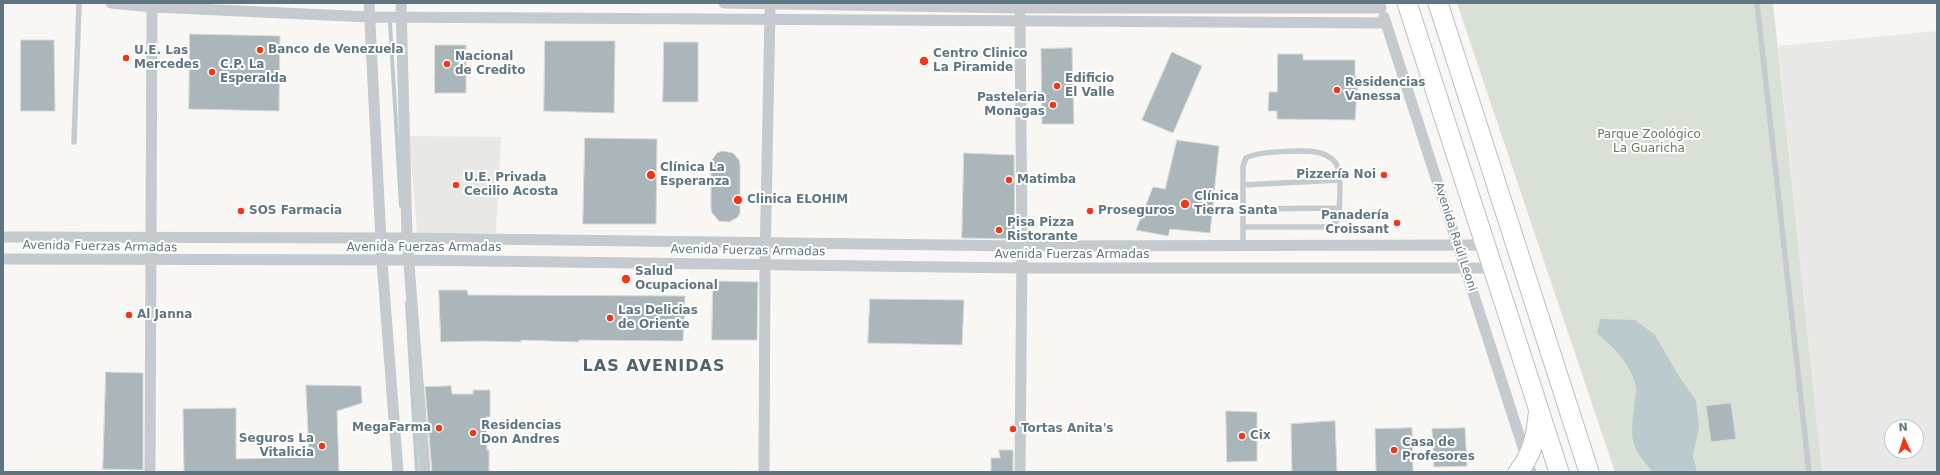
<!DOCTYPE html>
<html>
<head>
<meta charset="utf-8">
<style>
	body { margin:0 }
	#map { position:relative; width:1940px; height:475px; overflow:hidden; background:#f8f7f4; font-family:"DejaVu Sans",sans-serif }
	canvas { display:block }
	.frame { position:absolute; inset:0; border:4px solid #5f7682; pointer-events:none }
	.north { position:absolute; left:1884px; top:419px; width:40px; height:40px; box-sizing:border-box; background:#fff; border:1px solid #bfc8cd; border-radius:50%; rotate:356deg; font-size:11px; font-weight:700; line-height:16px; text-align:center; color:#5f7682 }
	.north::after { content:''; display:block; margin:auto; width:14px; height:18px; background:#f43518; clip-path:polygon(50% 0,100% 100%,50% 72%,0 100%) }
</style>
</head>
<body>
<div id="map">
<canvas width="1940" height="475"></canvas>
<div class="frame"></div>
<div class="north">N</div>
</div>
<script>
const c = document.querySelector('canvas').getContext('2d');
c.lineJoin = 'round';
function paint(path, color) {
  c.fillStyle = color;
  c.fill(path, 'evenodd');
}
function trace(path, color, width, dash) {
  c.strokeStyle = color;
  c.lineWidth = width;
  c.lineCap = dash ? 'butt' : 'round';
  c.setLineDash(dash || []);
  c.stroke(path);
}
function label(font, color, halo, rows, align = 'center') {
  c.font = font + ' "DejaVu Sans",sans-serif';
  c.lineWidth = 4;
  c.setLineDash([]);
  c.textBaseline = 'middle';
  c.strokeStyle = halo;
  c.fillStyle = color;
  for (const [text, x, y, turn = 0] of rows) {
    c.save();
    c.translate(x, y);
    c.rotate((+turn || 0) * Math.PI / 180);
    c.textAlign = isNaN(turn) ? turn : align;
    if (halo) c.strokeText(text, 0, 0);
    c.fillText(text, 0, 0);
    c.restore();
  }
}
paint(new Path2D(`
	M1937,31V472H1822L1778,46ZM1892,427H1916V451H1892Z
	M409,136L501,137L496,233H417Z`), '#e8e9e7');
paint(new Path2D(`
	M1457,3H1773L1822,472H1615Z`), '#d9e0d5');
paint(new Path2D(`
	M1600,319L1635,320L1655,335L1680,378L1696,400L1699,427L1693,456L1697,472H1653C1631,447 1630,441 1634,408C1634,402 1637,393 1636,387C1631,364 1614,348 1597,333Z`), '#bbcacd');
trace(new Path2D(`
	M390,23L401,206
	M407,303L417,472`), '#bbcacd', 4);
const building = new Path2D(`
	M190,34L280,36L279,111L189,109Z
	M21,40H54L55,111H21Z
	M545,41H615L614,113L544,111Z
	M664,42H698V102H663Z
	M435,45H466V93H435Z
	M1072,48L1074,124H1042L1041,49Z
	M1172,52L1202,66L1173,133L1142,120Z
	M1278,54H1303V60H1355V77H1358L1355,120L1277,119V111H1268L1269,92H1277Z
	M585,138L657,139L656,224H583Z
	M1177,140L1219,146L1210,233L1170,229L1168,236L1136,230L1153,187L1165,189Z
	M723,151L733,153L739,160L740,165V213L738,217L729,222L719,221L712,213L711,208V161L717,153Z
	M964,153L1014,155L1015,239L962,238Z
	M713,281L758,282L757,340H712Z
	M439,290H467L468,295L685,296L683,341L579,340V342L521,340V342L479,341L441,342Z
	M870,299L964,300L962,345L868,343Z
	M106,372L143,373V470L103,469Z
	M306,385L361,386L362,403L337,411L339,472H184L183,409L236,408V459L309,457Z
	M451,386L452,394H473V390H490V417H486L487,450H489V472H432L425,387Z
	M1731,403L1736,439L1711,442L1706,406Z
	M1226,411L1257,412V461L1227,462Z
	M1335,421L1337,472H1292L1291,424Z
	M1412,428L1413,472H1376L1375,429Z
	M1465,428L1467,466L1434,467L1432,429Z
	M999,450H1013V472H991V458H1000Z`);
paint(building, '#aab6ba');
trace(building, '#d9d9d6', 1);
const trunk = new Path2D(`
	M1407,3L1559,472
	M1438,3L1589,472
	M1518,472C1532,455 1536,437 1538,415`);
trace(trunk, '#b9bdc0', 21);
trace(new Path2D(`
	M1757,3L1809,472
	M74,142L79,3
	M1243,185L1339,180
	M1243,209L1339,208
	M1243,246V166L1246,158C1258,151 1302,150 1316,152C1323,153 1331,157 1335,162C1343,173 1339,203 1339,217C1335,225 1331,226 1322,227H1243`), '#c4cacd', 5.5);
trace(new Path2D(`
	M111,3L153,7L370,17L1386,23
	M369,3L382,261L398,472
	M401,3L407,238L425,472
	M724,3L1020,8H1381
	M1020,16L1022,246L1020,472
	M1384,17L1531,472
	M3,237L405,238L1022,246L1486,245
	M3,259L408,260L1021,268H1493
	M150,472L152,3
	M764,472L765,264L770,12`), '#c4cacd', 11);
trace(trunk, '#fff', 19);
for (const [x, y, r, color] of [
	[260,50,4,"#f43518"],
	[126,58,4,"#f43518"],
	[924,61,5,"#f43518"],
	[447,64,4,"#f43518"],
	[212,72,4,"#f43518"],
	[1057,86,4,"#f43518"],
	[1337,90,4,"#f43518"],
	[1053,105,4,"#f43518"],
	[651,175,5,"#f43518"],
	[1384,175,4,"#f43518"],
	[1009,180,4,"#f43518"],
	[456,185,4,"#f43518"],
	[738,200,5,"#f43518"],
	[1185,204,5,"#f43518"],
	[241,211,4,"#f43518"],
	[1090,211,4,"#f43518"],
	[1397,223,4,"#f43518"],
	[999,230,4,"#f43518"],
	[626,279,5,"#f43518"],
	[129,315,4,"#f43518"],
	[610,318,4,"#f43518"],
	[439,428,4,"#f43518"],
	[1013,429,4,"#f43518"],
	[473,433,4,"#f43518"],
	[1242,436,4,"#f43518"],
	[322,446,4,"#f43518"],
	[1394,450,4,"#f43518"]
]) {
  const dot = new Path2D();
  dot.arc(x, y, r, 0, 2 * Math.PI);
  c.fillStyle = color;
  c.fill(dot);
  trace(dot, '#fff', 1.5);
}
label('bold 12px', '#5f7682', '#fff', [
	["Banco de Venezuela",268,50],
	["U.E. Las",134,51],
	["Mercedes",134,65],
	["Centro Clinico",933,54],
	["La Piramide",933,68],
	["Nacional",455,57],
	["de Credito",455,71],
	["C.P. La",220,65],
	["Esperalda",220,79],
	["Edificio",1065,79],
	["El Valle",1065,93],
	["Residencias",1345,83],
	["Vanessa",1345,97],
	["Pasteleria",1045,98,"right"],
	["Monagas",1045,112,"right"],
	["Clínica La",660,168],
	["Esperanza",660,182],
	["Pizzería Noi",1376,175,"right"],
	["U.E. Privada",464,178],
	["Cecilio Acosta",464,192],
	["Matimba",1017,180],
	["Clínica",1194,197],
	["Tierra Santa",1194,211],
	["Clinica ELOHIM",747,200],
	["SOS Farmacia",249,211],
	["Proseguros",1098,211],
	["Panadería",1389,216,"right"],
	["Croissant",1389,230,"right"],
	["Pisa Pizza",1007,223],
	["Ristorante",1007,237],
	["Salud",635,272],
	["Ocupacional",635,286],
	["Las Delicias",618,311],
	["de Oriente",618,325],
	["Al Janna",137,315],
	["Residencias",481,426],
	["Don Andres",481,440],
	["MegaFarma",431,428,"right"],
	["Tortas Anita's",1021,429],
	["Cix",1250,436],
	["Seguros La",314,439,"right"],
	["Vitalicia",314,453,"right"],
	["Casa de",1402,443],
	["Profesores",1402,457]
], 'left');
label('12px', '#667a5f', '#fff', [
	["Parque Zoológico",1649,135],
	["La Guaricha",1649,149]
]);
label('12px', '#5f7682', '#fff', [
	["Avenida Raúl Leoni",1455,237,72],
	["Avenida Fuerzas Armadas",100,247,1],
	["Avenida Fuerzas Armadas",424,248],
	["Avenida Fuerzas Armadas",748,251,1],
	["Avenida Fuerzas Armadas",1072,255]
]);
c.letterSpacing = '1px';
label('bold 16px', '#52636c', '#fff', [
	["LAS AVENIDAS",654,367]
]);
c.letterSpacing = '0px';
</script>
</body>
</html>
